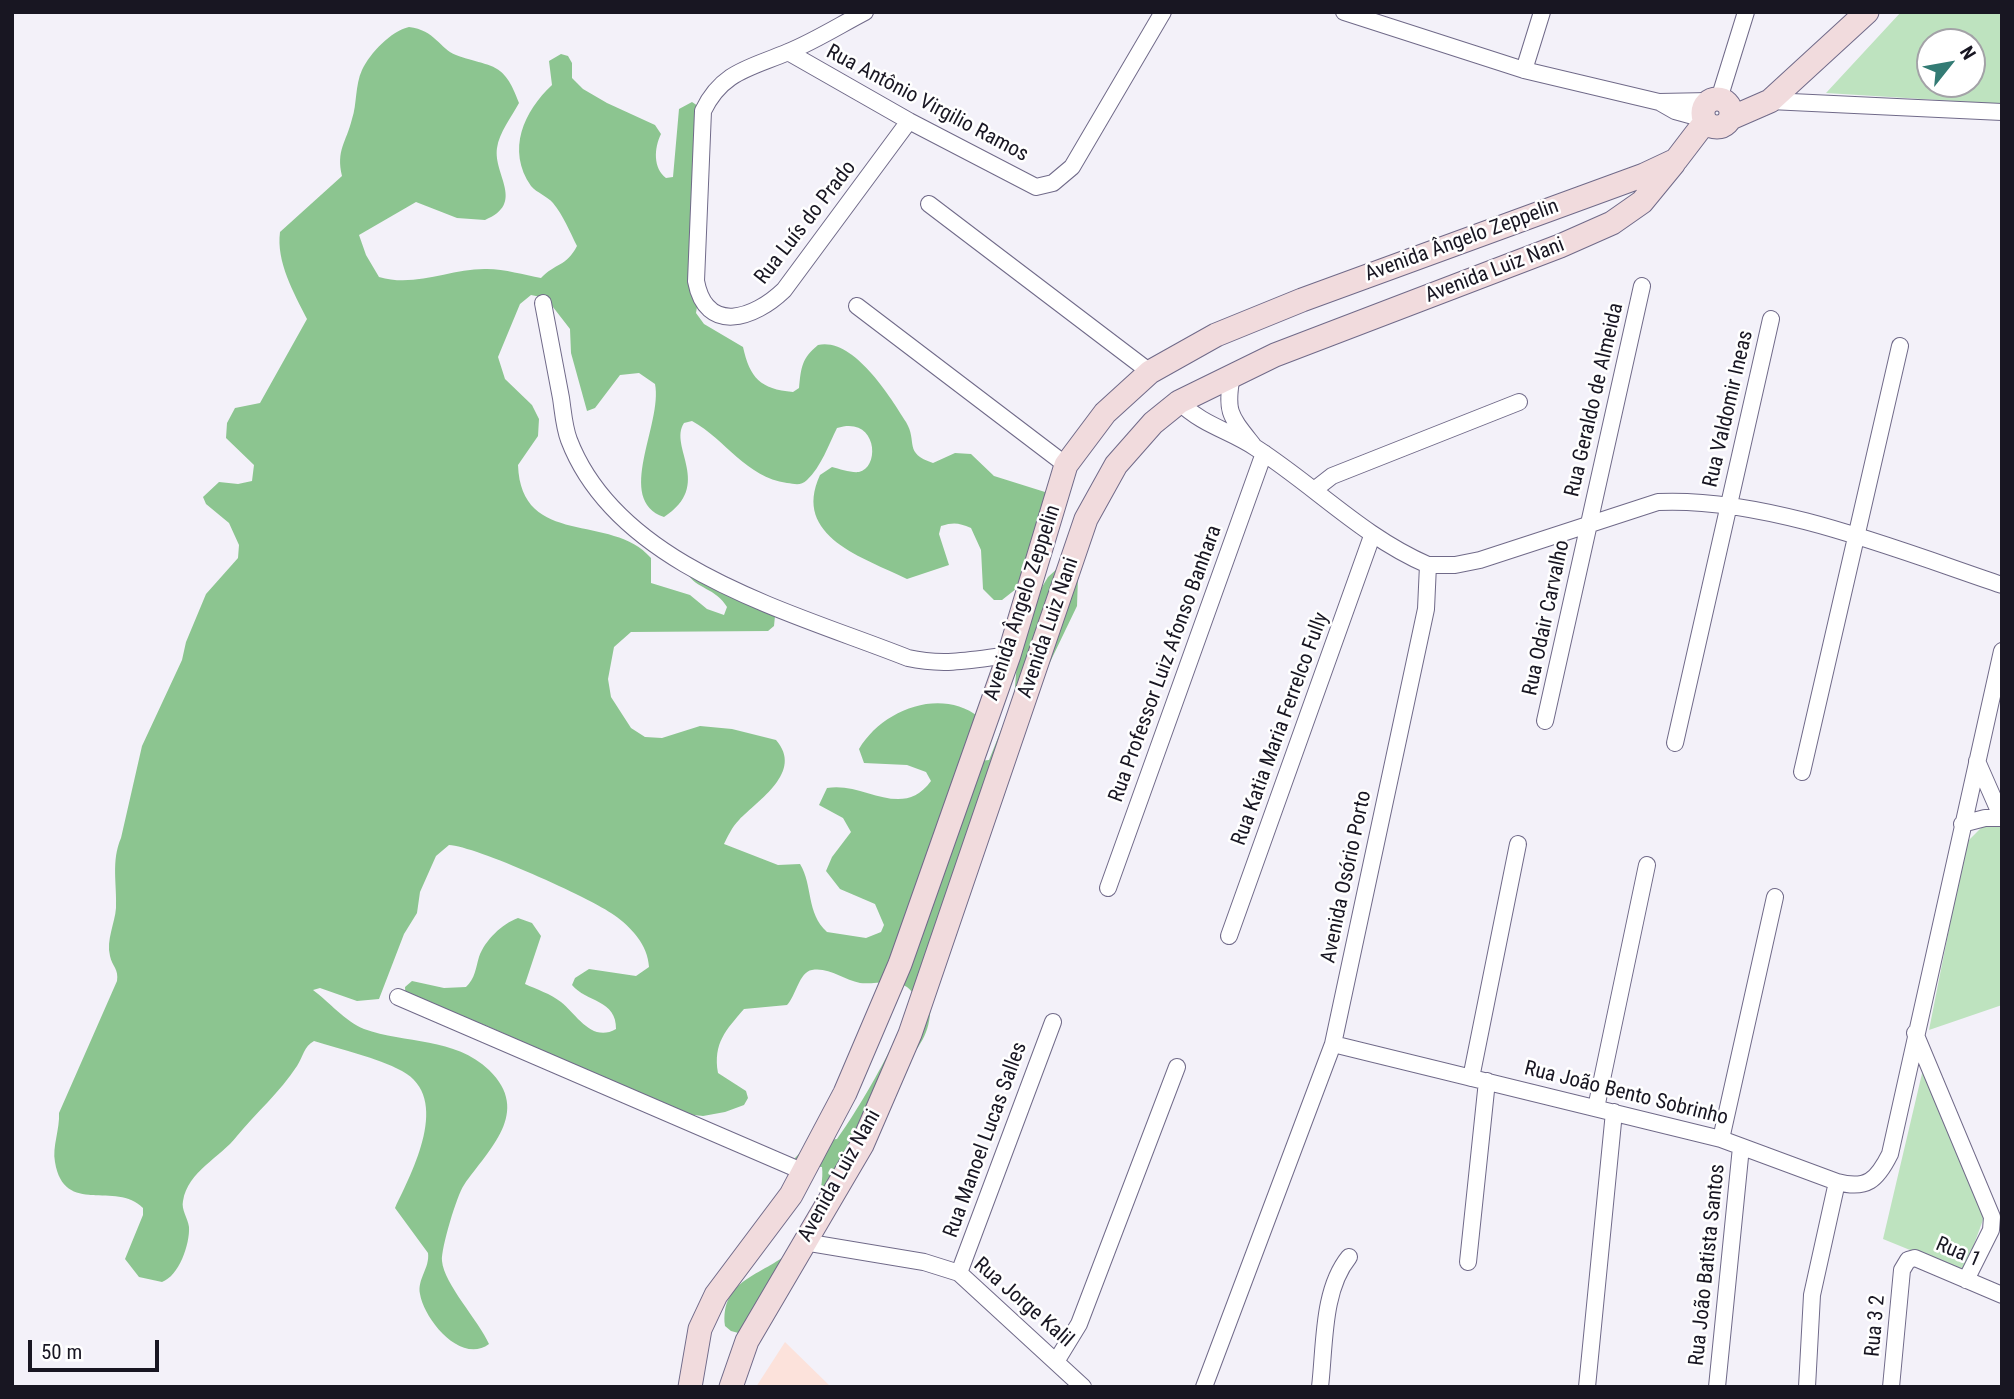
<!DOCTYPE html>
<html>
<head>
<meta charset="utf-8">
<style>
	body { margin:0 }
	#map { position:relative; width:2014px; height:1399px; overflow:hidden; background:#f3f1f9; font-family:"Roboto Condensed",sans-serif }
	canvas { display:block }
	.frame { position:absolute; inset:0; border:14px solid #181622; pointer-events:none }
	.north { position:absolute; left:1916px; top:28px; width:70px; height:70px; box-sizing:border-box; background:#fff; border:2px solid #a3a2a7; border-radius:50%; rotate:59deg; font-size:19px; font-weight:700; line-height:28px; text-align:center; color:#181622 }
	.north::after { content:''; display:block; margin:auto; width:24px; height:32px; background:#337b74; clip-path:polygon(50% 0,100% 100%,50% 72%,0 100%) }
	.scale { position:absolute; left:28px; top:1340px; width:131px; height:32px; box-sizing:border-box; border:4px solid #181622; border-top:0; padding-left:9px; font-size:21px; line-height:24px; white-space:nowrap; color:#181622; -webkit-text-stroke:5px #fff; paint-order:stroke }
</style>
</head>
<body>
<div id="map">
<canvas width="2014" height="1399"></canvas>
<div class="frame"></div>
<div class="north">N</div>
<div class="scale">50 m</div>
</div>
<script>
const c = document.querySelector('canvas').getContext('2d');
c.lineJoin = 'round';
function paint(path, color) {
  c.fillStyle = color;
  c.fill(path, 'evenodd');
}
function trace(path, color, width, dash) {
  c.strokeStyle = color;
  c.lineWidth = width;
  c.lineCap = dash ? 'butt' : 'round';
  c.setLineDash(dash || []);
  c.stroke(path);
}
function label(font, color, halo, rows, align = 'center') {
  c.font = font + ' "Roboto Condensed",sans-serif';
  c.lineWidth = 5;
  c.setLineDash([]);
  c.textBaseline = 'middle';
  c.strokeStyle = halo;
  c.fillStyle = color;
  for (const [text, x, y, turn = 0] of rows) {
    c.save();
    c.translate(x, y);
    c.rotate((+turn || 0) * Math.PI / 180);
    c.textAlign = isNaN(turn) ? turn : align;
    if (halo) c.strokeText(text, 0, 0);
    c.fillText(text, 0, 0);
    c.restore();
  }
}
paint(new Path2D(`
	M785,1342L831,1387H756Z`), '#fce2db');
paint(new Path2D(`
	M1901,12H2002V104L1826,93ZM1930,42H1972V84H1930Z
	M1986,823L2001,827L2002,1005L1929,1030L1966,843Z
	M1924,1065L1984,1217L1964,1272L1883,1239Z`), '#bee3bf');
paint(new Path2D(`
	M409,27C435,30 440,49 456,55C491,68 504,60 519,103C512,116 499,133 497,148C493,175 526,203 485,220L457,218L416,202L359,235L366,255L379,277C416,288 451,268 487,269C505,269 524,275 541,278C555,263 566,267 577,246C570,232 563,215 553,203C547,196 537,193 531,186C506,150 524,111 552,85L549,61L561,54L568,56L572,63V78L583,89L607,103L655,125L661,134C654,148 653,168 666,178L673,177L679,109L692,102L698,106L700,289L696,313L704,324L743,347C750,378 760,389 793,392L799,388C801,367 802,358 818,345C853,337 890,396 906,422C918,442 903,453 933,463L955,453L971,454L994,476L1045,492L1047,499L1026,581L1002,600H994L983,589L981,550L971,528C959,523 954,522 941,526L939,534L949,565L907,579C865,558 791,537 820,475L832,467C840,469 851,473 859,472C881,467 877,415 837,428C829,444 821,467 807,480C801,486 795,484 787,483C746,477 726,440 692,421L684,423C668,447 714,485 664,517C614,500 663,424 655,384L639,373L620,375L595,408L587,411L571,353L570,329L546,298L531,295L520,304L498,357L505,379L532,405L539,419L538,436L518,465C521,549 612,512 651,558V583L690,595L707,609L724,615L727,607C716,588 696,589 687,573L743,594L775,616L774,626L768,631L631,632L614,647L608,679L611,697L631,728L645,737L662,738L700,726L732,729L776,740C804,772 758,800 739,820C732,827 728,836 724,844L778,865L800,864C813,885 806,913 827,932L866,938L881,932L884,925L875,904L840,889L826,871L832,857L851,832L843,818L819,805L827,788C864,781 902,821 931,781L926,772L907,765L864,763L859,749C882,710 940,687 979,717V761L989,760L1014,698L1017,663L1035,599L1048,577L1059,567L1078,577L1077,606L1040,683L1004,796L931,994C931,1029 926,1038 905,1065L746,1335L731,1331L725,1326C720,1279 762,1276 791,1251C809,1236 825,1189 822,1167L796,1165L795,1158L810,1142L837,1139C856,1114 911,1021 912,992C900,976 877,985 860,983C844,980 829,967 812,970C799,972 796,996 787,1005L744,1009C726,1030 713,1043 718,1073L746,1091L748,1098L744,1105L725,1112L703,1116L677,1113L585,1087L532,1046L487,1026L472,1020L418,1015L406,1005L405,987L412,981L444,988L466,987C475,979 476,967 479,957C485,940 502,924 518,918L532,923L541,936L525,984C536,989 551,994 561,1002C577,1015 592,1043 616,1029C617,1000 586,1002 572,985L575,978L589,969L636,976L649,967C648,945 631,927 614,915C591,898 475,846 449,845L436,856L420,892L417,913L404,934L379,999L357,1001L320,988L313,990C328,1001 346,1022 364,1029C405,1044 455,1037 489,1070C532,1112 489,1149 464,1185C457,1195 441,1248 442,1261C444,1284 479,1321 489,1344C461,1365 424,1319 420,1294C417,1279 430,1268 428,1253L395,1208C412,1172 452,1098 402,1071C376,1057 342,1050 314,1041C304,1046 303,1057 297,1066C280,1092 256,1113 237,1136C220,1158 188,1171 183,1201C181,1210 188,1218 189,1227C190,1244 179,1276 162,1282L139,1277L125,1259L143,1215V1208C116,1180 64,1217 55,1162C52,1147 60,1129 59,1113L117,981C119,969 112,966 110,956C106,940 115,923 116,908C117,884 111,861 121,838L142,746L182,660L186,642L206,594L238,558L239,545L229,523L206,504L203,497L219,482L238,484L252,481L254,465L226,438L227,423L235,408L260,403L307,319C294,293 276,262 280,232L342,176C336,150 346,143 352,119C357,104 355,85 362,70C370,53 391,31 409,27Z`), '#8cc590');
const street = new Path2D(`
	M865,12C840,25 815,41 788,52C751,68 722,71 703,111L696,281C706,335 754,319 784,290L909,121
	M1344,12L1524,70L1659,102L1709,101
	M788,52L909,121L1036,187L1053,183L1072,167L1163,12
	M1524,70L1542,12
	M1719,99L1746,12
	M1770,101L2002,112
	M1661,103L1675,111L1704,119
	M929,204L1150,372
	M543,303C549,335 555,366 561,398C563,411 564,427 569,440C618,568 792,612 908,658C943,666 973,660 1009,655
	M857,306L1066,465
	M1232,375C1225,412 1230,416 1253,445
	M1179,402C1204,426 1229,430 1256,448C1315,486 1363,537 1428,565L1426,609L1333,1044L1204,1387
	M1314,490L1332,476L1519,402
	M1428,565H1455L1480,560L1658,502C1768,497 1898,550 2002,585
	M1545,721L1642,286
	M1675,743L1771,319
	M1977,761L2002,818
	M1802,772L1900,346
	M1962,824L1985,818H2002
	M1108,888L1264,453
	M1229,936L1372,536
	M398,997L804,1172
	M1915,1033L1992,1217L1991,1230L1966,1280
	M1333,1044L1721,1139L1837,1182C1867,1190 1877,1180 1890,1154L2002,651
	M1471,1078L1518,844
	M1596,1108L1647,865
	M1721,1139L1775,897
	M804,1242L924,1262L959,1273L1083,1387
	M1468,1262L1487,1081
	M959,1273L1053,1022
	M1057,1360L1079,1324L1177,1067
	M1320,1387C1325,1345 1322,1290 1349,1257
	M1587,1387L1614,1112
	M1717,1387L1741,1147
	M1807,1387L1812,1295L1837,1182
	M1891,1387L1902,1270L1908,1260L1915,1258L2002,1295`);
const secondary = new Path2D(`
	M1703 113a14 14 0 1 1 28 0a14 14 0 1 1-28 0Z
	M1731,118L1770,101L1867,12
	M690,1387L700,1329L716,1295L791,1195L845,1093L900,964L1009,655L1066,465L1105,413L1150,372L1216,335L1302,300L1644,175L1676,160L1705,122
	M731,1387L747,1341L862,1145L910,1034L1086,519L1116,465L1153,423L1179,402L1275,355L1560,246L1612,223L1642,202L1674,163`);
trace(street, '#706a89', 18);
trace(secondary, '#706a89', 25);
trace(street, '#fff', 16);
trace(secondary, '#f1dbdd', 23);
label('21px', '#181622', '#fff', [
	["Rua Antônio Virgilio Ramos",927,104,28],
	["Rua Luís do Prado",806,223,-52],
	["Avenida Ângelo Zeppelin",1462,241,-20],
	["Avenida Luiz Nani",1495,271,-21],
	["Rua Geraldo de Almeida",1595,400,-77],
	["Rua Valdomir Ineas",1729,409,-77],
	["Avenida Ângelo Zeppelin",1023,603,-72],
	["Rua Odair Carvalho",1547,618,-78],
	["Avenida Luiz Nani",1049,628,-71],
	["Rua Professor Luiz Afonso Banhara",1166,664,-70],
	["Rua Katia Maria Ferrelco Fully",1281,729,-70],
	["Avenida Osório Porto",1347,877,-78],
	["Rua João Bento Sobrinho",1626,1094,14],
	["Rua Manoel Lucas Salles",986,1140,-70],
	["Avenida Luiz Nani",840,1176,-61],
	["Rua 1",1958,1253,23],
	["Rua João Batista Santos",1708,1265,-84],
	["Rua Jorge Kalil",1023,1303,41],
	["Rua 3 2",1876,1326,-85]
]);
</script>
</body>
</html>
